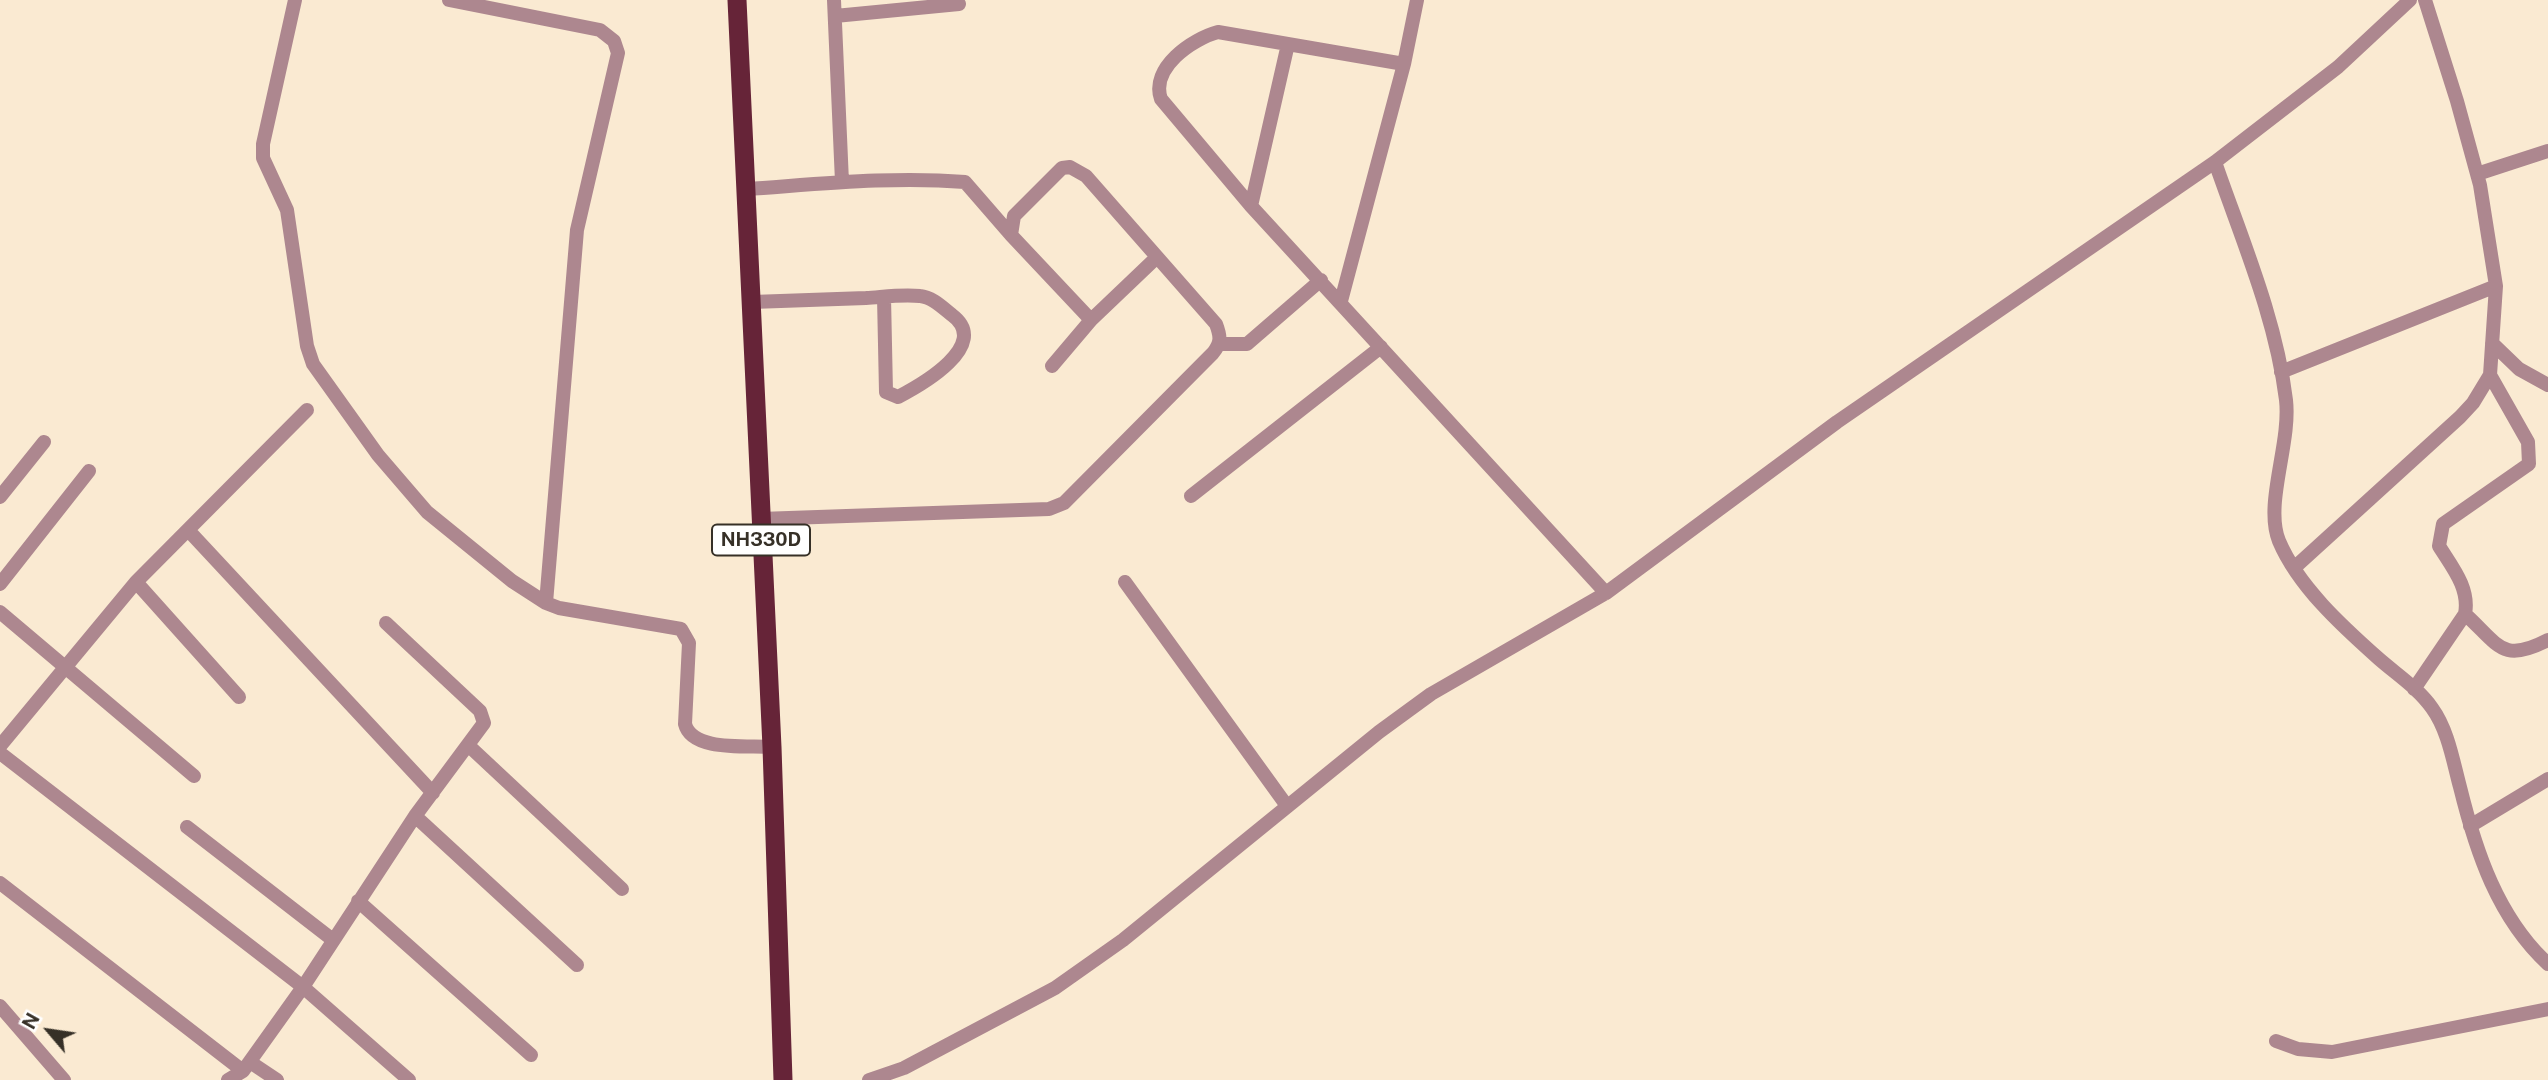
<!DOCTYPE html>
<html>
<head>
<meta charset="utf-8">
<style>
	body { margin:0 }
	#map { position:relative; width:2548px; height:1080px; overflow:hidden; background:#faead2; font-family:"Public Sans",sans-serif }
	canvas { display:block }
	.north { position:absolute; left:14px; top:996px; width:70px; height:70px; -webkit-text-stroke:5px #fff; paint-order:stroke; rotate:299deg; font-size:19px; font-weight:700; line-height:28px; text-align:center; color:#363027 }
	.north::after { content:''; display:block; margin:auto; width:24px; height:32px; background:#363027; clip-path:polygon(50% 0,100% 100%,50% 72%,0 100%) }
</style>
</head>
<body>
<div id="map">
<canvas width="2548" height="1080"></canvas>
<div class="north">N</div>
</div>
<script>
const c = document.querySelector('canvas').getContext('2d');
c.lineJoin = 'round';
function trace(path, color, width, dash) {
  c.strokeStyle = color;
  c.lineWidth = width;
  c.lineCap = dash ? 'butt' : 'round';
  c.setLineDash(dash || []);
  c.stroke(path);
}
function label(font, color, halo, rows, align = 'center') {
  c.font = font + ' "Public Sans",sans-serif';
  c.lineWidth = 6;
  c.setLineDash([]);
  c.textBaseline = 'middle';
  c.strokeStyle = halo;
  c.fillStyle = color;
  for (const [text, x, y, turn = 0] of rows) {
    c.save();
    c.translate(x, y);
    c.rotate((+turn || 0) * Math.PI / 180);
    c.textAlign = isNaN(turn) ? turn : align;
    if (halo) c.strokeText(text, 0, 0);
    c.fillText(text, 0, 0);
    c.restore();
  }
}
trace(new Path2D(`
	M295,0L263,144V158L287,210L307,346L313,364L378,455L427,512L512,581L546,603L559,608L681,629L689,643L685,724C692,752 748,745 772,747
	M449,0L600,30L614,41L618,53L577,230L546,603
	M834,0L842,182
	M835,16L959,4
	M1404,64L1218,32C1192,39 1150,68 1161,99L1251,206L1606,593
	M2215,162C2242,240 2276,318 2286,400C2291,444 2264,504 2279,541C2298,586 2342,626 2378,658C2396,674 2418,688 2432,708C2448,730 2453,761 2460,787C2476,852 2498,918 2548,964
	M2477,174L2548,151
	M747,189C820,184 893,176 965,182L1011,235
	M1251,206L1288,44
	M1341,301L1404,64L1417,0
	M752,302C790,301 828,299 866,298C883,297 902,294 920,296C932,297 942,307 952,315C992,345 921,385 898,397L886,392L884,297
	M2492,343L2519,369L2548,385
	M1220,344H1247L1321,280
	M1052,366L1091,320L1156,258
	M2281,372L2496,286
	M1191,496L1381,347
	M0,497L44,442
	M760,519L1049,509L1064,503L1213,353C1221,343 1221,337 1216,324L1086,176L1070,167L1062,168L1014,216L1011,235L1091,320
	M188,530L433,793
	M2294,568L2460,417L2473,403L2490,375L2496,286L2480,185L2457,101L2425,0
	M136,582L239,697
	M1125,582L1287,806
	M0,584L89,471
	M0,612L194,776
	M2465,614C2499,645 2502,664 2548,640
	M2414,689L2465,614C2470,588 2452,567 2439,546L2443,524L2529,464L2528,442L2490,375
	M0,746L136,582L307,410
	M469,746L622,889
	M0,753L303,987L409,1080
	M415,816L577,965
	M2470,826L2548,779
	M187,827L333,940
	M0,883L243,1071
	M358,901L531,1055
	M0,1006L64,1080
	M2276,1041L2298,1049L2332,1052L2548,1009
	M250,1062L277,1080
	M228,1080L243,1071L303,987L415,816L484,723L480,711L386,623
	M869,1080L904,1068L1055,988L1123,940L1379,732L1431,694L1606,593L1837,422L2215,162L2338,67L2410,0`), '#ad878f', 14);
trace(new Path2D(`
	M737,0L772,747L783,1080`), '#662438', 19);
for (const [x, y, w] of [
	[761,540,98]
]) {
  const box = new Path2D();
  box.roundRect(x - w / 2, y - 15.5, w, 31, 5);
  c.fillStyle = '#fff';
  c.fill(box);
  trace(box, '#363027', 2);
}
label('bold 19px', '#363027', null, [
	["NH330D",761,540]
]);
</script>
</body>
</html>
